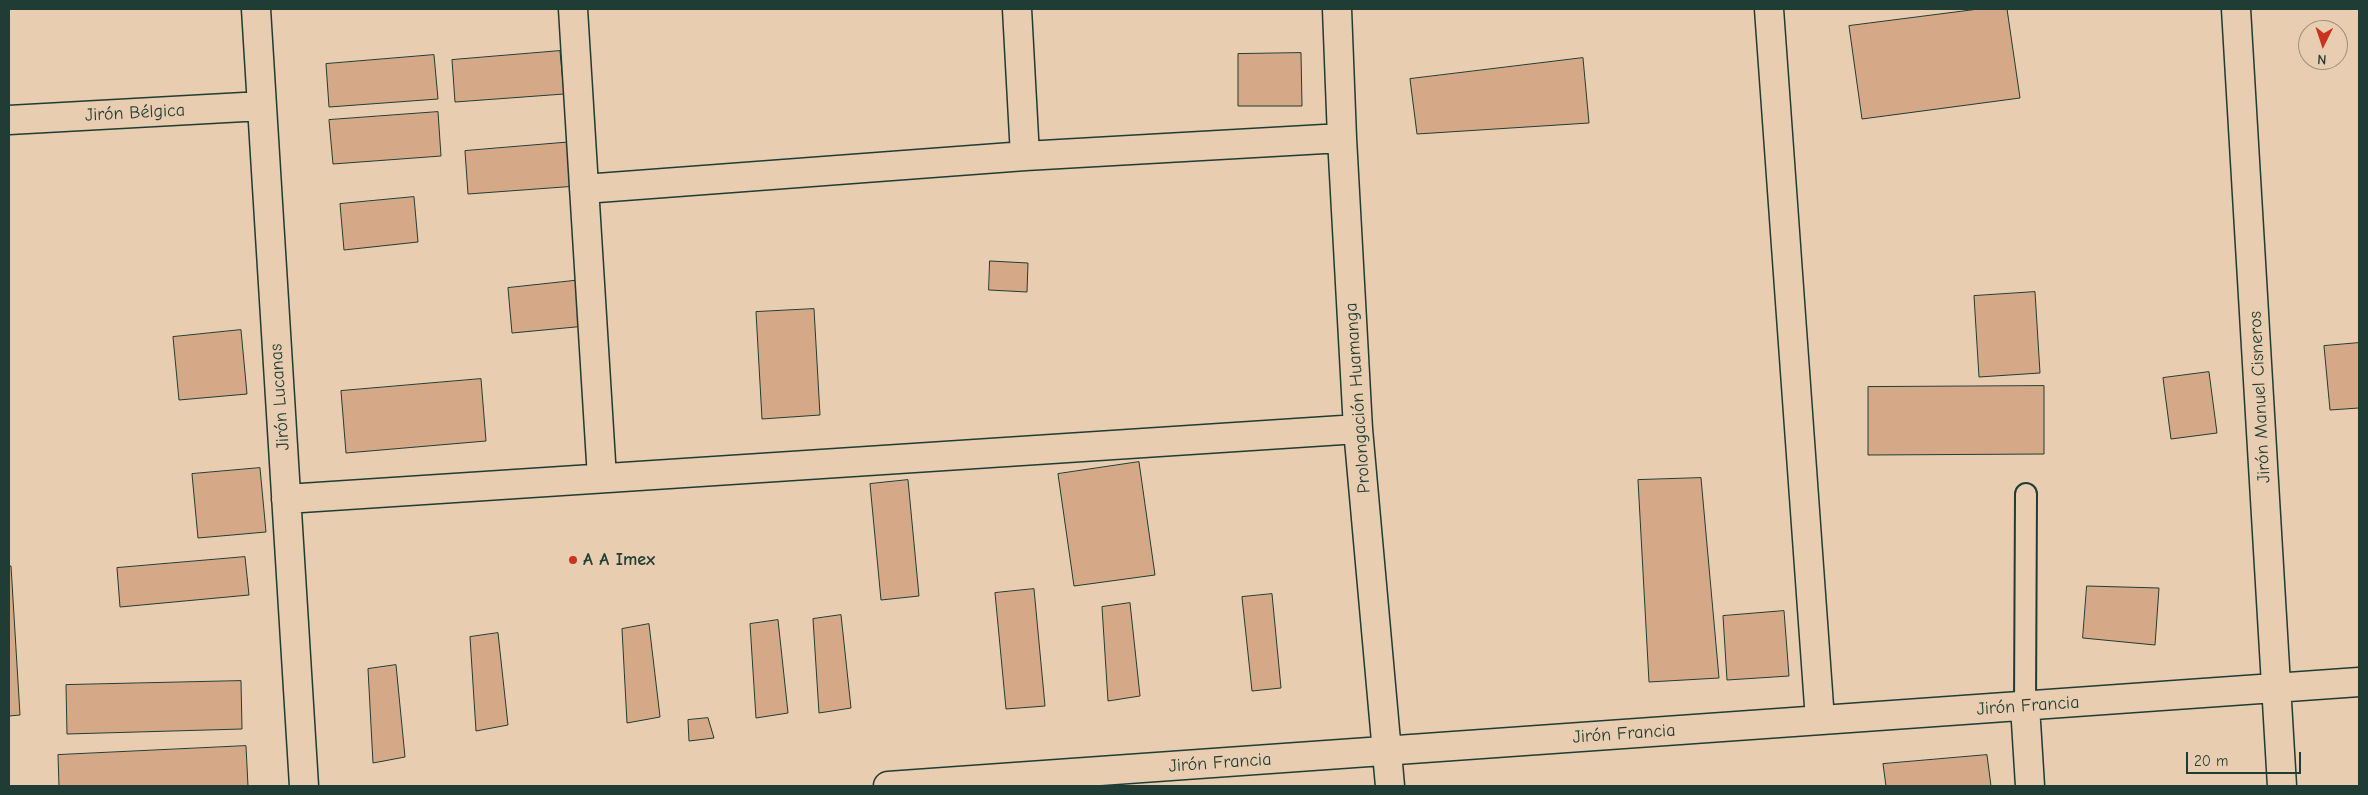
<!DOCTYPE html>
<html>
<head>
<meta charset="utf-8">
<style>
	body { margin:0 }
	#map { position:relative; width:2368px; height:795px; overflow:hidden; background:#e9cdb0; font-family:"Comic Neue",sans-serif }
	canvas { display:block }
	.frame { position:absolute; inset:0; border:10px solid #1f3d34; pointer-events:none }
	.north { position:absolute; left:2298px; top:20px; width:50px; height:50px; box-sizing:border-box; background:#e9cdb0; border:1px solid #98937e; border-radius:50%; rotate:184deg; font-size:14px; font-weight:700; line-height:20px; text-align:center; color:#1f3d34 }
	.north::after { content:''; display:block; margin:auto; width:18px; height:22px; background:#c8321e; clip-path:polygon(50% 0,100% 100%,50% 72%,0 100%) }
	.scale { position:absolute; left:2186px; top:752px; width:115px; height:22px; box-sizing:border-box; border:2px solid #1f3d34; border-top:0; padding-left:6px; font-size:15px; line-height:18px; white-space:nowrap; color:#1f3d34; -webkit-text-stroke:4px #e9cdb0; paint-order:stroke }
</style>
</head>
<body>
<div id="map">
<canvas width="2368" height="795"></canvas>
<div class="frame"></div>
<div class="north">N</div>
<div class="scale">20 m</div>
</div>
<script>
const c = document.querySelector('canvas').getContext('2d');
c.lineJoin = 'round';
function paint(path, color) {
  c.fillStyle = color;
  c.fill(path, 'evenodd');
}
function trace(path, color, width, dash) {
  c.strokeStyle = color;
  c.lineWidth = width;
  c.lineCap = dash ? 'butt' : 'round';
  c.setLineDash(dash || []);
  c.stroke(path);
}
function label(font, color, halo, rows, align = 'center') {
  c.font = font + ' "Comic Neue",sans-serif';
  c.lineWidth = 4;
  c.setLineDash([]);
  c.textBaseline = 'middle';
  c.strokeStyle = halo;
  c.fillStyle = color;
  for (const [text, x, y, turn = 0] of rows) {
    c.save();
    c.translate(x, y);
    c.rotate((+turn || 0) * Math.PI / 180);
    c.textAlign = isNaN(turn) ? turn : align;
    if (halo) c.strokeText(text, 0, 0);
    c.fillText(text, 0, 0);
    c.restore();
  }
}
const building = new Path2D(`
	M1979,9H2007L2020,98L1862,119L1849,26Z
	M560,51L564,94L455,102L452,60Z
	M1301,53L1302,106H1238V54Z
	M434,55L438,99L329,107L326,64Z
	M1583,58L1589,123L1417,134L1410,79Z
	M438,112L441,156L333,164L329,120Z
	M573,142L577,186L468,194L465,151Z
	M414,197L418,242L344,250L340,204Z
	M990,261L1028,263L1027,292L989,290Z
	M582,280L586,326L512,333L508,288Z
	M2035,292L2040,373L1979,377L1974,296Z
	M814,309L820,415L762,419L756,312Z
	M241,330L247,394L179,400L173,337Z
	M2359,343V408L2330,410L2324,346Z
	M2209,372L2217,433L2171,439L2163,378Z
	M481,379L486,441L346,453L341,391Z
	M2044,386V454L1868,455V387Z
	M1139,462L1155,575L1074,586L1058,474Z
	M260,468L266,532L198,538L192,474Z
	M1701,478L1719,678L1649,682L1638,480Z
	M908,480L919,596L881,600L870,484Z
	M245,557L249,595L120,607L117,568Z
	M9,566H11L20,715L9,716Z
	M2087,586L2159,588L2155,645L2083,638Z
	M1034,589L1045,706L1006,709L995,593Z
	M1272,594L1281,688L1252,691L1242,597Z
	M1130,603L1140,696L1108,701L1102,607Z
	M1784,611L1789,676L1727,680L1723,616Z
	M841,615L851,708L819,713L813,619Z
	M778,620L788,713L756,718L750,624Z
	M649,624L660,717L627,723L622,629Z
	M498,633L508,725L476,731L470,637Z
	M396,665L405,757L373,763L368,669Z
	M241,681L242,729L67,734L66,685Z
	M708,718L714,738L689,741L688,720Z
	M246,746L248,786H59L58,755Z
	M1987,755L1991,786H1886L1883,764Z`);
paint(building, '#d5a987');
trace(building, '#1f3d34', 1);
const service = new Path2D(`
	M2025,706L2026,494`);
const minor = new Path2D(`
	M256,9L304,786
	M573,9L602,478
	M1017,9L1025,156
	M1337,9L1342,138L1358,429L1390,786
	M1769,9L1820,720
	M2236,9L2282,786
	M9,120L262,106
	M584,189L1025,156L1342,138
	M286,499L1358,429
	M2025,706L2030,786
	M888,786L2359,682`);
trace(service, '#1f3d34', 24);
trace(minor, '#1f3d34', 31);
trace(service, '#e9cdb0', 20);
trace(minor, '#e9cdb0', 28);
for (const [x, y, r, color] of [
	[573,560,5,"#c8321e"]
]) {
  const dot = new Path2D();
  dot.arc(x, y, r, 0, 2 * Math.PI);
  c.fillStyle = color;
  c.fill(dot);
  trace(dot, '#e9cdb0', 2);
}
label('18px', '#1f3d34', '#e9cdb0', [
	["Jirón Bélgica",135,113,-3],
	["Jirón Lucanas",280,397,-94],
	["Jirón Manuel Cisneros",2260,397,-93],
	["Prolongación Huamanga",1358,398,-94],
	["Jirón Francia",2028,706,-4],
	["Jirón Francia",1624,734,-4],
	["Jirón Francia",1220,763,-4]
]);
label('bold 18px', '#1f3d34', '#e9cdb0', [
	["A A Imex",583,560]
], 'left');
</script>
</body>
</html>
